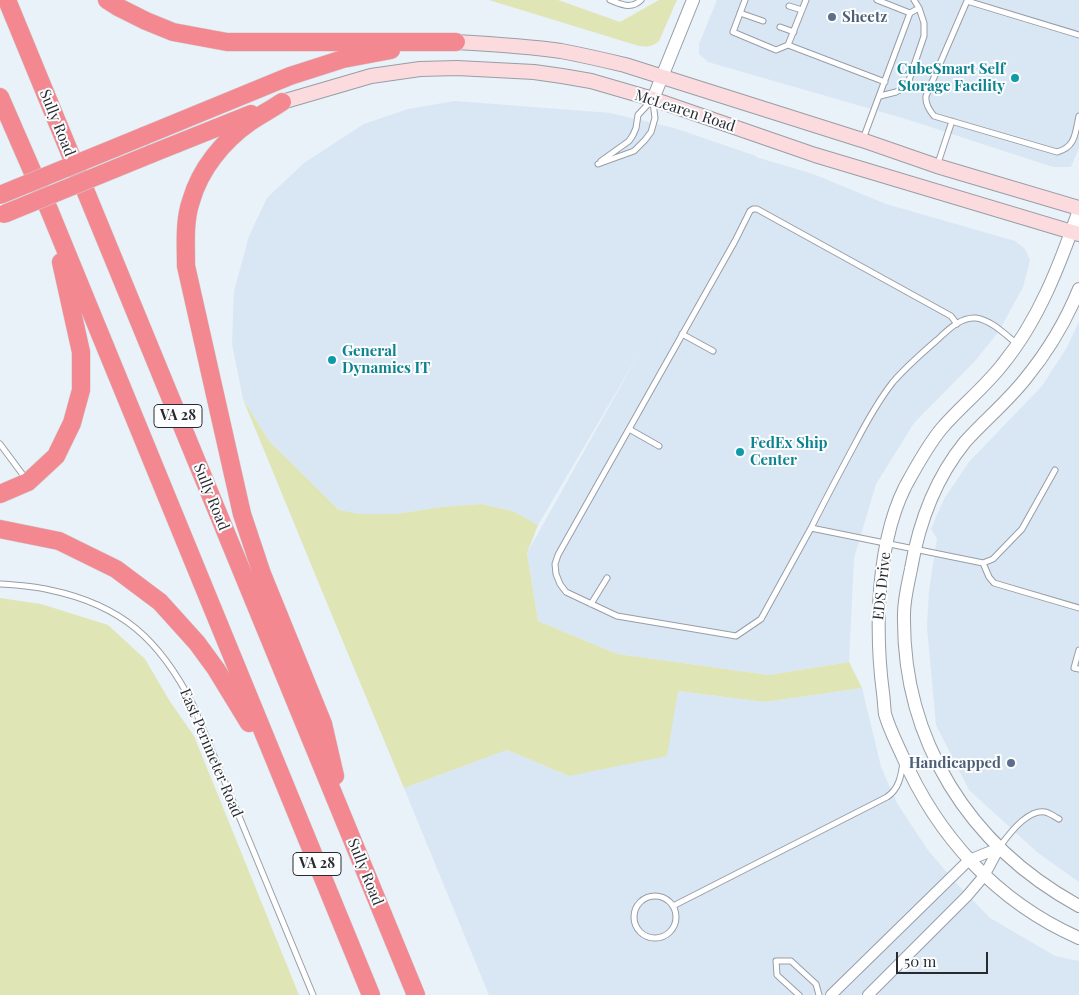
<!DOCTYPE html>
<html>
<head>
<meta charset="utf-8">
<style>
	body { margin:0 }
	#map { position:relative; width:1079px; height:995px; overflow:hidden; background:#e9f1f9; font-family:"Playfair Display",serif }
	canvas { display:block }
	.scale { position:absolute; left:896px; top:952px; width:92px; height:22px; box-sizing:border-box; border:2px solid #282b2e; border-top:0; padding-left:6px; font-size:15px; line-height:18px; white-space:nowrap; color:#282b2e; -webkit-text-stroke:4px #fcfdff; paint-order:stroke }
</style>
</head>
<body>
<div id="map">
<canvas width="1079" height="995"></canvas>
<div class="scale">50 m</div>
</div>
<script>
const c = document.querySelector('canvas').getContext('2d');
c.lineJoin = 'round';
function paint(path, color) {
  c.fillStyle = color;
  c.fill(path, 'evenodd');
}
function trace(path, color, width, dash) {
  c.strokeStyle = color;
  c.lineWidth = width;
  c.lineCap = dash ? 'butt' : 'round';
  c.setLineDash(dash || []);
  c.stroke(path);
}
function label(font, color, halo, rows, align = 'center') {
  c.font = font + ' "Playfair Display",serif';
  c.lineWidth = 4;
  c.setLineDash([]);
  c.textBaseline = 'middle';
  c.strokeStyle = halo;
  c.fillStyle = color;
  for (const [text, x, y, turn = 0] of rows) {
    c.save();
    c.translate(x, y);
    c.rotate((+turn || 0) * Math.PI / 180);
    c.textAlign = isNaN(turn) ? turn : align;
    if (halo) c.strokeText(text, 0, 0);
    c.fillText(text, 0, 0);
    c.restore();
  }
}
paint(new Path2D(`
	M717,0H1079V148L1071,167H1053L906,119L708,62L699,54V44Z
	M455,101L610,113L674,128L756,156V157L813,174L886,204L1015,241L1025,249L1030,260L1023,287L999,331L975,361L914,423L876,484L854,558L849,662L769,675L617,654L538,621L527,553L641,350L538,525L513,511L481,504L441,507L396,514H361L339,510L269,441L243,399L232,344L234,291L249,236L267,198L304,163L364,124L408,109Z
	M1079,322V882L1037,852L969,790L936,725L927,627L929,591L937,539L931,529L944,499L969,462L1042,386L1066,349Z
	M862,688L881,767L897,803L927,849L956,883L990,918L1055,956L1079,961V995H489L404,788L507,750L569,776L678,691L765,702Z`), '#d9e6f4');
paint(new Path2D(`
	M489,0H558L620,22L659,0H677L659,41C652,47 647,47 639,46Z
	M243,399L269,441L339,510L361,514H396L441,507L481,504L513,511L538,525L527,553L538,621L617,654L769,675L849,662L862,688L765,702L678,691L667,756L569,776L507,750L404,788L329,608Z
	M0,598L41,604L108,625L145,659L169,700L194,736L299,995H0Z`), '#dfe5b5');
const service = new Path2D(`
	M610,0C621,4 631,10 641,0
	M745,0L733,32L776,50L788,45
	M806,0L788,45L885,82
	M877,0L910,13
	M789,6L802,10
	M740,13L763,21
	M780,27L794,32
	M1079,35L967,1L926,96C925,104 929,110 934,116L1057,152C1076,147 1075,133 1079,116
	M880,96L896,92L907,86L924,36V23L919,8
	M863,139L910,13L919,8L914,0
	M601,161L629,141L633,135L636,128L638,115L651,101
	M598,164L634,151L645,140L651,132L655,118L653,102
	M937,166L952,121
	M682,334L713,351
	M1017,344C1006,335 991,320 976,318C960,317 948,330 937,340C922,353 906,367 893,382C878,401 866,423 855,444C840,472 825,500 811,528L983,563L993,559L1022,529L1055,470
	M629,429L659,446
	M0,444L26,479
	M811,528L761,619L736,636L617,616L566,592L560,584L556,574L555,564L558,555L563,546L735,241L750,211L753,209H757L951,316L957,324
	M983,563L989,577L994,583L1079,608
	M0,584C16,585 33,586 50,590C122,605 160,640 193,705L313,995
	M591,604L607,578
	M1079,650L1074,668L1079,669
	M999,848C1008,835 1027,809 1045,812C1050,813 1055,817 1059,819
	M634 917a21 21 0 1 1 42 0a21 21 0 1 1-42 0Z
	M673,906L887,797C899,789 901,776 903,763
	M799,995L777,975L776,961H791L816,984L819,995`);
const minor = new Path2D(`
	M831,995L969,860L999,848
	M868,995L967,896L984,876L999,848`);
const tertiary = new Path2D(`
	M653,99L693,0
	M1079,210C1060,264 1039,320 1002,365C984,388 961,406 942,428C927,446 916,467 905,487C887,523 881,565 879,606C878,635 879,663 883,693C884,700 884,707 885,714C889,728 896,742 902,755C937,836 997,902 1079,938
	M1079,289C1066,321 1048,351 1026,378C1008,401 985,420 965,442C935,479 919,522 911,569C908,584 904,599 904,614C902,740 969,846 1079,906`);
const secondary = new Path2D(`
	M456,42C491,44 526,46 561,51C582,55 604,60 625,65L862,140L937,166L1079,208
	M282,102L371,76L420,69L457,68L534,72L562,76L591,81L653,99L815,155L1079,234`);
const motorway = new Path2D(`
	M7,0L416,995
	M107,0L118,7L146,21L173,32L227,42H456
	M0,97L50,212L371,995
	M282,102C272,109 260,115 250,122C223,141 200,169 191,201C184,221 186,244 186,266L242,514L262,574L323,724L335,776
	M144,136L290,76L343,59L391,50
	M151,154L251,114
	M0,494L28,482L56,456L72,423L81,390V352L61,262
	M0,529L59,541L116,569L160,602L197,643L216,669L249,723`);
trace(service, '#989ea6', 7);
trace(minor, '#989ea6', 12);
trace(tertiary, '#989ea6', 14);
trace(secondary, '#989ea6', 16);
trace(motorway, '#d0d0d1', 19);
trace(service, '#fff', 5);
trace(minor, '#fff', 10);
trace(tertiary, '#fff', 12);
trace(secondary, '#fcdbde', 14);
trace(motorway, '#f48891', 18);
const motorwayBridge = new Path2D(`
	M0,195L144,136
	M4,214L151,154`);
trace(motorwayBridge, '#d0d0d1', 19, []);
trace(motorwayBridge, '#f48891', 18);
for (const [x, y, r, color] of [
	[832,17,5,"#5c6f8a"],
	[1015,78,5,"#0f9aa8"],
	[332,360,5,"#0f9aa8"],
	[740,452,5,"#0f9aa8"],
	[1011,763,5,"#5c6f8a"]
]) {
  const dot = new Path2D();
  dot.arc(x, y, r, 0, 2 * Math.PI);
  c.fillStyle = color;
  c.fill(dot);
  trace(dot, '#fcfdff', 2);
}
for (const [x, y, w] of [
	[178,416,48],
	[317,864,48]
]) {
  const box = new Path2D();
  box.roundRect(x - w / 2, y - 11.5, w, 23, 4);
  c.fillStyle = '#fcfdff';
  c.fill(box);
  trace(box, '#282b2e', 1);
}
label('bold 14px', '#282b2e', null, [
	["VA 28",178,416],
	["VA 28",317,864]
]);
label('bold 15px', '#4e5e75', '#fcfdff', [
	["Sheetz",842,17],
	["Handicapped",1001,763,"right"]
], 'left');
label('bold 15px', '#0d838f', '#fcfdff', [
	["CubeSmart Self",1005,69,"right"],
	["Storage Facility",1005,86,"right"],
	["General",342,351],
	["Dynamics IT",342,368],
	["FedEx Ship",750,443],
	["Center",750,460]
], 'left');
label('15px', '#282b2e', '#fcfdff', [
	["McLearen Road",685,111,18],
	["Sully Road",57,123,68],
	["Sully Road",211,497,68],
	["EDS Drive",882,586,-84],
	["East Perimeter Road",211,753,67],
	["Sully Road",365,872,68]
]);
</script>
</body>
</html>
